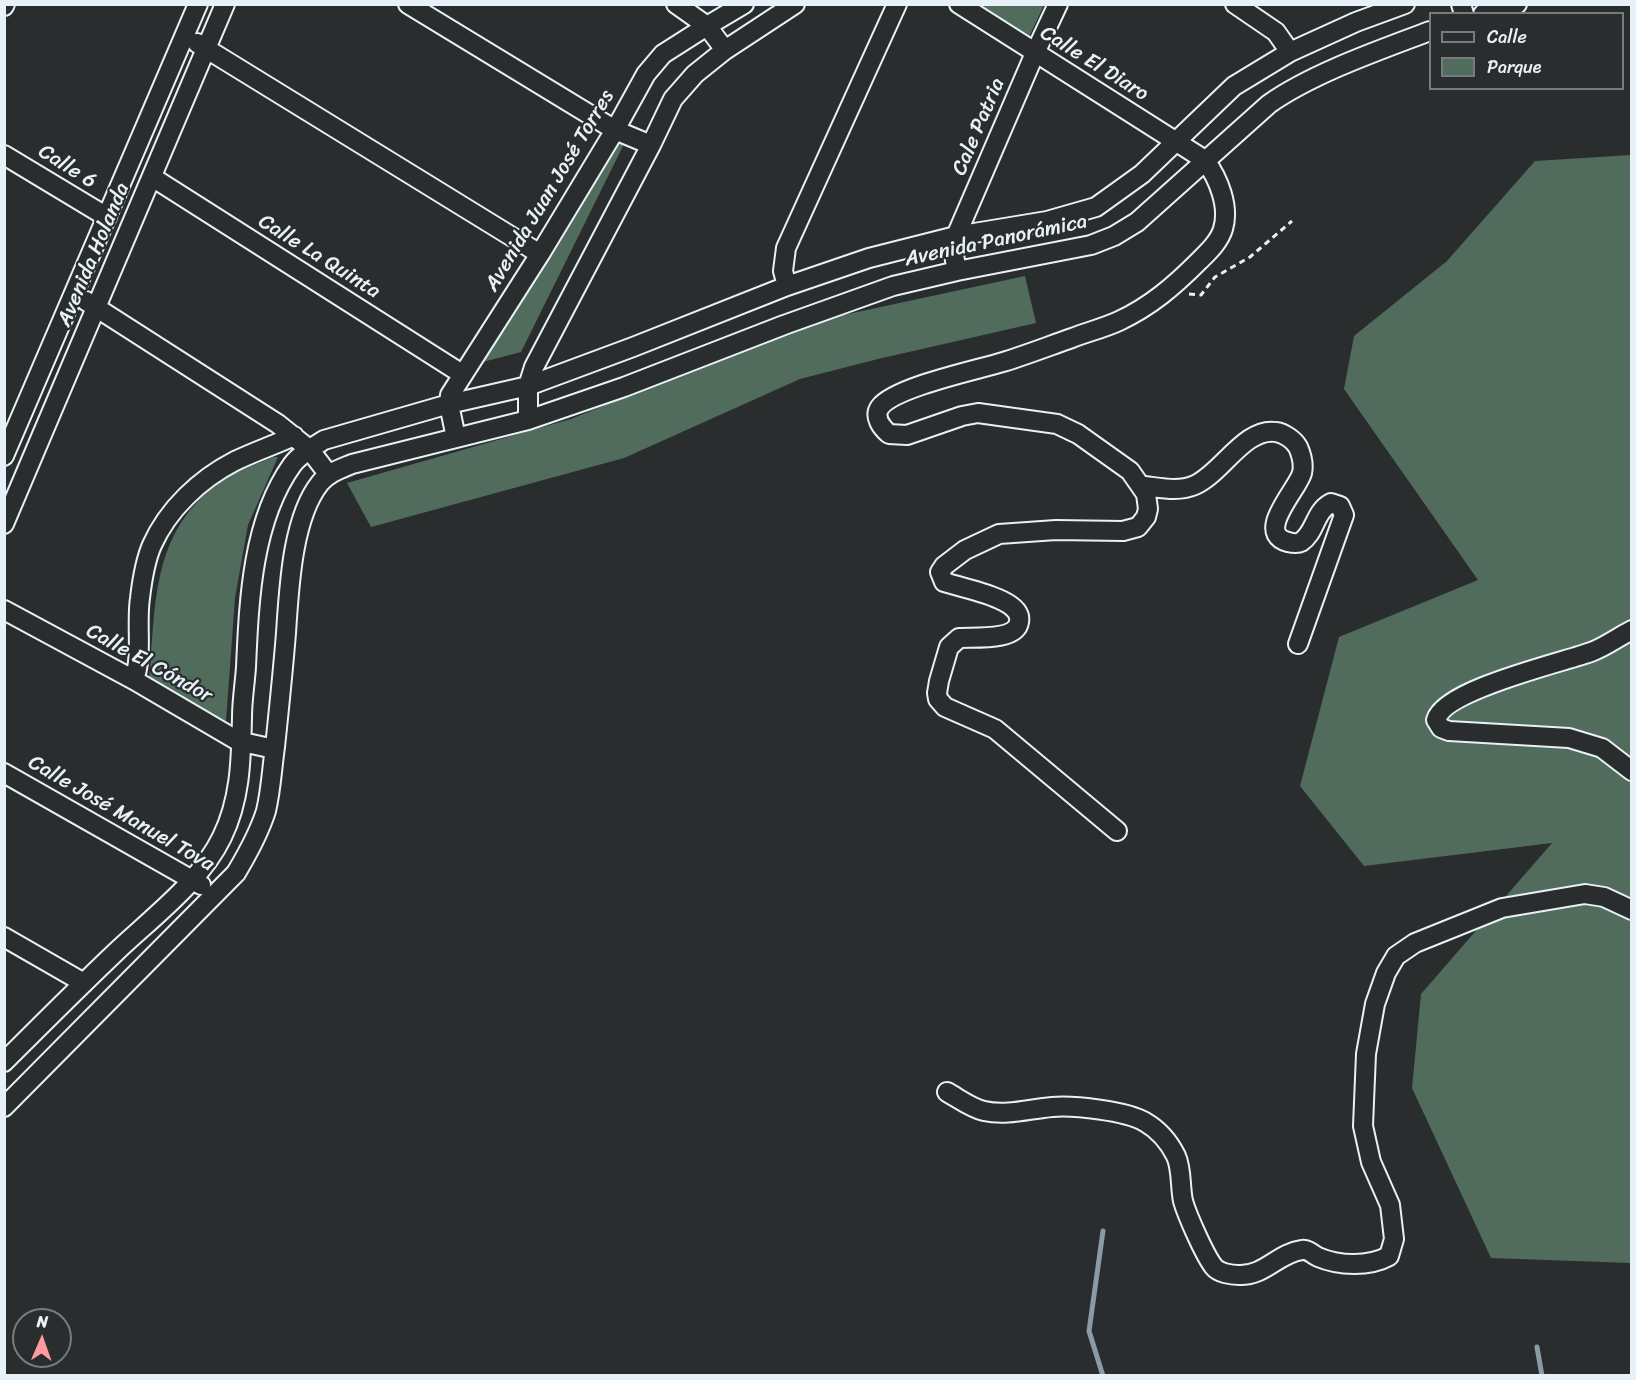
<!DOCTYPE html>
<html>
<head>
<meta charset="utf-8">
<style>
	body { margin:0 }
	#map { position:relative; width:1636px; height:1380px; overflow:hidden; background:#2a2d2e; font-family:Sriracha,sans-serif }
	canvas { display:block }
	.frame { position:absolute; inset:0; border:6px solid #e8f1f8; pointer-events:none }
	.legend { position:absolute; left:1429px; top:12px; width:195px; height:78px; box-sizing:border-box; background:#2a2d2e; border:2px solid #767b7f; margin:0; padding:8px 10px; list-style:none; font-size:18px; color:#e8f1f8 }
	.legend li { display:flex; align-items:center; gap:12px; height:30px }
	.legend b { width:30px; border:2px solid #767b7f }
	.north { position:absolute; left:12px; top:1308px; width:60px; height:60px; box-sizing:border-box; background:#2a2d2e; border:2px solid #767b7f; border-radius:50%; rotate:2deg; font-size:16px; font-weight:700; line-height:24px; text-align:center; color:#e8f1f8 }
	.north::after { content:''; display:block; margin:auto; width:21px; height:27px; background:#ff9aa2; clip-path:polygon(50% 0,100% 100%,50% 72%,0 100%) }
</style>
</head>
<body>
<div id="map">
<canvas width="1636" height="1380"></canvas>
<div class="frame"></div>
<ul class="legend">
<li><b style="height:8px;background:#2a2d2e"></b>Calle</li>
<li><b style="height:16px;background:#516c5c"></b>Parque</li>
</ul>
<div class="north">N</div>
</div>
<script>
const c = document.querySelector('canvas').getContext('2d');
c.lineJoin = 'round';
function paint(path, color) {
  c.fillStyle = color;
  c.fill(path, 'evenodd');
}
function trace(path, color, width, dash) {
  c.strokeStyle = color;
  c.lineWidth = width;
  c.lineCap = dash ? 'butt' : 'round';
  c.setLineDash(dash || []);
  c.stroke(path);
}
function label(font, color, halo, rows, align = 'center') {
  c.font = font + ' Sriracha,sans-serif';
  c.lineWidth = 4.5;
  c.setLineDash([]);
  c.textBaseline = 'middle';
  c.strokeStyle = halo;
  c.fillStyle = color;
  for (const [text, x, y, turn = 0] of rows) {
    c.save();
    c.translate(x, y);
    c.rotate((+turn || 0) * Math.PI / 180);
    c.textAlign = isNaN(turn) ? turn : align;
    if (halo) c.strokeText(text, 0, 0);
    c.fillText(text, 0, 0);
    c.restore();
  }
}
paint(new Path2D(`
	M972,5H1044L1028,39Z
	M613,138L625,142L521,352L471,365Z
	M1631,155V1263L1491,1258L1412,1088L1421,994L1552,843L1364,866L1300,786L1339,637L1478,580L1344,389L1354,336L1447,261L1535,161Z
	M1025,276L1036,323L878,359L800,379L624,458L371,527L347,483L571,419L811,322Z
	M273,457H278L248,525L235,598L226,721L149,684C156,603 150,528 226,478C240,469 258,464 273,457Z`), '#516c5c');
trace(new Path2D(`
	M1537,1347L1542,1376
	M1103,1376L1089,1331L1103,1231`), '#899ca5', 5);
const minor = new Path2D(`
	M408,4L615,130L651,145
	M676,4L707,26L725,50
	M959,4L1205,160C1218,178 1230,206 1223,229C1219,242 1208,252 1199,261C1174,286 1151,306 1119,321C1104,328 1087,332 1072,338C1049,346 1026,355 1003,362C977,370 895,387 880,407C873,417 882,428 889,434L907,435L962,416L978,413L1057,424L1078,434L1130,471L1146,494L1148,509L1146,517L1138,527L1123,531L1056,530L999,534L965,550L944,566L940,572L944,582C963,588 986,592 1003,601C1011,605 1021,612 1019,622C1016,641 975,637 959,638L949,647L939,681L937,693L938,699L945,707L995,729L1117,831
	M1235,4L1276,32L1290,52
	M1461,4L1464,14
	M4,6L5,4
	M1483,14L1517,4
	M197,43L540,254
	M4,155L107,217
	M152,177L462,374
	M957,271L953,250L956,236L1035,53L1058,4
	M787,286L783,271L786,248L897,4
	M86,301L278,424L309,449L329,475
	M528,420V386L534,367L651,145L673,99L695,74L725,50L795,4
	M456,438L449,404L450,395L540,254L615,130L646,74L663,54L707,26L744,4
	M4,456L198,4
	M1143,487L1145,486C1162,488 1179,492 1195,485C1222,473 1245,427 1276,432C1284,433 1294,440 1298,447C1302,456 1304,464 1302,473C1298,489 1254,533 1288,542C1292,543 1297,544 1301,542C1316,532 1314,512 1331,503L1340,506L1344,515L1298,644
	M4,524L225,4
	M4,610L134,680L238,741L274,749
	M1632,630C1618,637 1605,647 1591,652C1560,663 1443,690 1436,720L1441,728L1449,731L1569,738L1602,748L1632,771
	M134,680C143,655 136,625 140,598C142,581 145,561 152,545C168,509 200,479 235,461C254,452 274,445 294,436
	M4,773L201,885
	M4,937L84,983
	M4,1062C42,1024 79,987 118,950C153,917 201,881 222,837C241,798 241,758 242,717C242,700 245,683 246,667C249,601 252,521 292,465C299,455 313,447 324,440L449,404L528,386L633,347L787,286L869,258L956,236L1047,221L1096,207L1142,174L1234,86L1290,52L1356,22L1405,4
	M947,1092C958,1098 971,1108 984,1111C1007,1116 1029,1109 1052,1107C1073,1105 1127,1111 1145,1122C1159,1130 1169,1142 1176,1156C1182,1169 1180,1187 1183,1201C1187,1215 1205,1256 1214,1267C1219,1273 1231,1275 1239,1275C1265,1276 1278,1253 1302,1250C1308,1249 1312,1254 1318,1257C1339,1266 1369,1267 1389,1256L1394,1239L1390,1205L1371,1162L1363,1126L1366,1054L1375,1004L1386,973L1396,956L1415,943L1502,908L1585,894L1604,897L1632,910
	M4,1107L236,873C248,853 259,833 266,811C271,790 272,768 275,747C279,709 283,671 286,633C289,589 292,518 320,483C328,473 340,469 352,464L528,420L624,387L784,325L893,286L957,271L1091,245L1114,236L1137,222L1269,104C1313,73 1380,50 1430,31`);
trace(minor, '#e8f1f8', 22);
trace(new Path2D(`
	M1189,294L1201,295L1215,277L1250,257L1292,221`), '#e8f1f8', 3, [6, 4.5]);
trace(minor, '#2a2d2e', 18);
label('21px', '#e8f1f8', '#2a2d2e', [
	["Calle El Diaro",1094,64,32],
	["Cale Patria",979,127,-67],
	["Calle 6",67,167,32],
	["Avenida Juan José Torres",550,191,-59],
	["Avenida Panorámica",996,241,-12],
	["Avenida Holanda",94,255,-67],
	["Calle La Quinta",319,257,32],
	["Calle El Cóndor",149,664,29],
	["Calle José Manuel Tova",121,814,30]
]);
</script>
</body>
</html>
